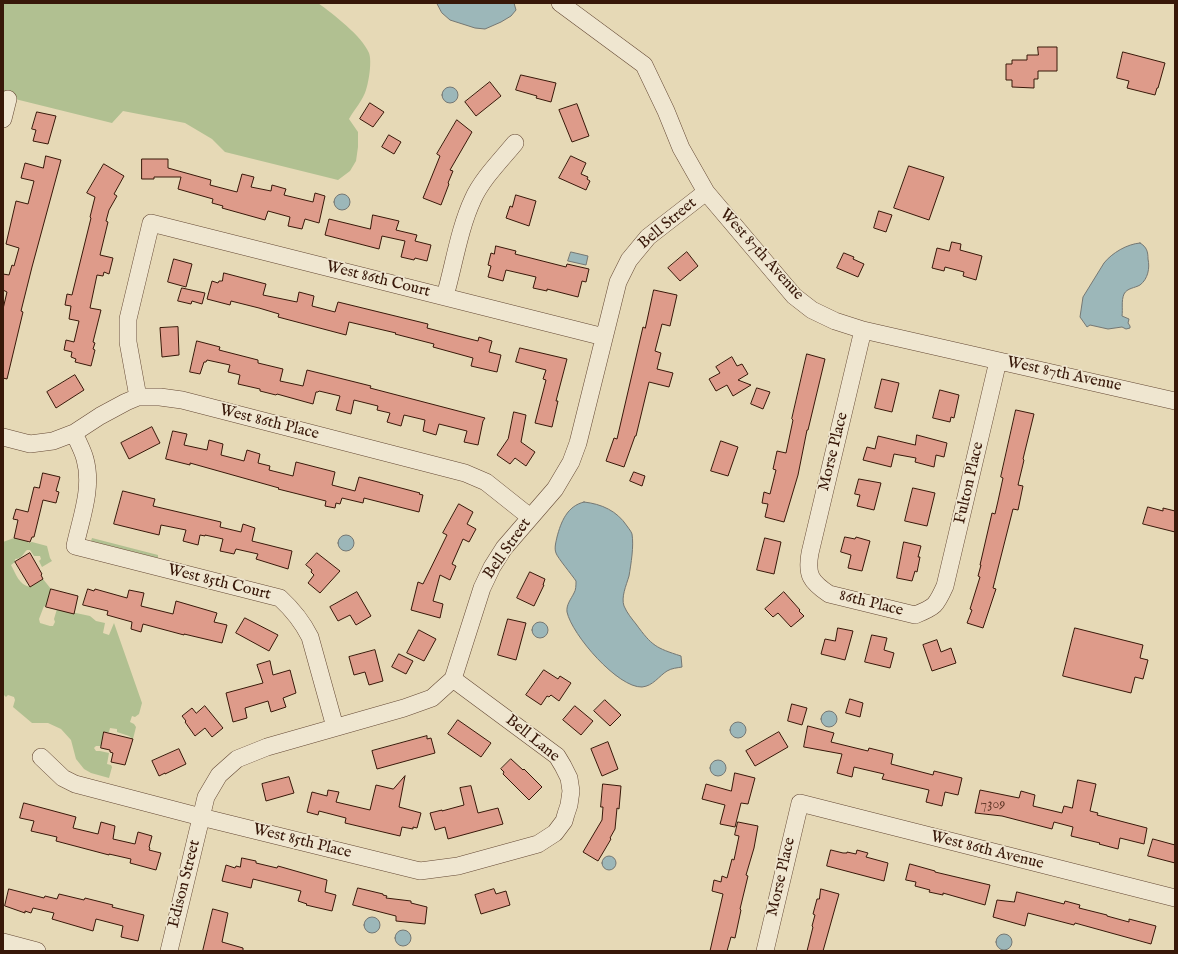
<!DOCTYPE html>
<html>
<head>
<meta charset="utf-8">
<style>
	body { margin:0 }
	#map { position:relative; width:1178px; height:954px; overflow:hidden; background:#e6d9b6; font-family:"IM FELL English",serif }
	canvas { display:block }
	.frame { position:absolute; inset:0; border:4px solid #381809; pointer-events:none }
</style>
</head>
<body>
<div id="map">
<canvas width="1178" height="954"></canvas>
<div class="frame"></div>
</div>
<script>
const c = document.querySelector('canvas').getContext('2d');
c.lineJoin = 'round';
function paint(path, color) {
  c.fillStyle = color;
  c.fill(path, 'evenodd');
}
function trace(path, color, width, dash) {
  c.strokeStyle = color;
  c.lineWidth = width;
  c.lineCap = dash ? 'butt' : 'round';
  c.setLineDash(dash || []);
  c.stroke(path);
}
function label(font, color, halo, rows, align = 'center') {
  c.font = font + ' "IM FELL English",serif';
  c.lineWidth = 3.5;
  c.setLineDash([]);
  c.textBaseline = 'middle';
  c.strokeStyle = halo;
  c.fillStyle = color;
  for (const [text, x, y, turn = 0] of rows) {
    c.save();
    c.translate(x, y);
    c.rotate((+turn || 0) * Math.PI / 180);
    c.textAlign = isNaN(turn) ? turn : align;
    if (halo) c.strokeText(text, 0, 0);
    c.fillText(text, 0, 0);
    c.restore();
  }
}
paint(new Path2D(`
	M3,3H318C333,14 362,36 369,53C372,61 369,81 366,90C363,100 354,110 349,119L358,132V147L356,161L350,171L338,180L225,152L212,139L185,123L123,111L112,123L3,96Z
	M14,538L28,541V543L32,542L47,546L50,558L52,561L42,567L39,561L41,559L40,556H34L30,550H27C23,553 22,559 15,559V562L11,565C16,574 19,585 30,587L43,579L51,589L46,607L44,606L39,619L40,623L50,626H53L55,622L54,619L57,609L90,616L96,621L105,623L103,633L109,635L114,623L142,703L139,714L135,717L132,716L130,722L134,724L136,727L133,739L129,736L117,732V729L110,728L109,732H104L101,746H96L94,748L96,751H100L109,753L107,764L111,765L112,767L109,778L91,773L84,769L76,759L71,740L61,729L48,723H32L13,707L15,700L14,697L8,695L6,697L3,694V542Z
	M92,538L158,555V558L91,541Z`), '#b1c091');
const water = new Path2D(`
	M437,3H514L516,10L511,16L501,22L485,29L475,28L450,20L442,13Z
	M442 95a8 8 0 1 1 16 0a8 8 0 1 1-16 0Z
	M334 202a8 8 0 1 1 16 0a8 8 0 1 1-16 0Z
	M1140,243C1147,247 1148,252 1148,259C1150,268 1148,279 1140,285C1135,288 1127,288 1124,294C1121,301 1123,309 1122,316L1129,319L1128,323L1130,326V328L1126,329L1122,327L1108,329L1090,325L1087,327L1080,317L1083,297L1104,263C1112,253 1127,244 1140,243Z
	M571,252L588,256L586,265L568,261Z
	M584,502C602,504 617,511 627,526C629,529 631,531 632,534C634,546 631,564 629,576C626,586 621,597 624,606C627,613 632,619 636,624C652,646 656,648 681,656L682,667C677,668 672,668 667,671C659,676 653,686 642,687C618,688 572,635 567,612C566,605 571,599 574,593C576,590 576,585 576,581C572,575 557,557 556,553C554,548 556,542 557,537C561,522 567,506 584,502Z
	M338 543a8 8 0 1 1 16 0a8 8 0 1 1-16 0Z
	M532 630a8 8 0 1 1 16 0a8 8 0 1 1-16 0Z
	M821 719a8 8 0 1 1 16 0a8 8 0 1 1-16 0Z
	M730 730a8 8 0 1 1 16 0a8 8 0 1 1-16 0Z
	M710 768a8 8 0 1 1 16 0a8 8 0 1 1-16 0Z
	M602 863a7 7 0 1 1 14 0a7 7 0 1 1-14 0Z
	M364 925a8 8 0 1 1 16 0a8 8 0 1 1-16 0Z
	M395 938a8 8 0 1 1 16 0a8 8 0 1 1-16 0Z
	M996 942a8 8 0 1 1 16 0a8 8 0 1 1-16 0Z`);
paint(water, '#9cb7b9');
trace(water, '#747773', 1);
const building = new Path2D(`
	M1038,47H1057V71H1038V79H1034V88L1012,87V80H1006V64H1012V60H1027V55H1038Z
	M1123,52L1165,63L1158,88H1157L1155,95L1127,88L1129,81L1117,78Z
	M521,75L556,83L551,102L536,98L537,96L516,90Z
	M490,82L501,96L476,116L465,102Z
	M370,103L384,112L373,127L360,119Z
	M577,104L589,136L572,142L559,110Z
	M37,112L56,116L48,144L33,141L36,130L32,129Z
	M457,120L472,132L450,170L453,171L448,183L449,184L441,205L423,198L440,156L437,154Z
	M389,135L401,142L394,154L382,147Z
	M46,156L61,160L32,267L21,311L23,312L7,379L3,378V309L7,292L3,290V274L9,275L12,265L14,266L19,248L6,244L16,201L28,204L34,181L21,178L25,163L43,168Z
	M571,156L586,163L581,174L588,177L587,179L590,181L586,190L559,178Z
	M142,159H168V168L211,180L210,185L237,192L242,174L254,177L251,187L271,191L272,185L286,189L284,195L313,202L315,193L325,196L319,223L305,219L302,229L288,226L290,217L268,211L265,220L222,208L223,206L212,203L213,199L178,189L181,177H154V179H142Z
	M104,164L124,176L114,194L117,196L109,210L106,221L108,222L100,255L113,258L109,274L104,272L103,276L97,275L90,308L101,310L93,342L95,343L93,349L95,350L91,366L75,362L76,359L71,357L72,352L64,350L66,340L74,342L79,321L69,319L71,306L65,305L67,294L72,295L91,218L90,217L95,197L87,193Z
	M909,166L944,177L929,220L894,208Z
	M516,195L536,201L529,226L506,218L510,206L512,207Z
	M879,211L892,215L886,232L874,228Z
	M373,215L399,221L396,230L417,235L415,241L431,245L427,261L415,258L414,260L401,257L405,241L382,236L379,249L325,235L329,219L370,229Z
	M952,242L961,244L960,250L982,256L976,280L963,276L964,272L945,267L944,271L932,268L937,248L949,251Z
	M496,246L516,251L515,254L566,267L567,264L589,269L586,282L582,281L578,297L547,289V291L533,288L536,277L506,270L503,281L488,277L491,266L488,265L491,253L494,254Z
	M687,252L698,266L680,281L668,268Z
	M844,253L854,257L853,259L864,264L858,277L837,268Z
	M174,259L192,264L186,287L168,282Z
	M224,273L266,284L263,295L297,302L299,292L314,296L312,306L335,312L338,302L428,324L427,328L458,336L478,341L479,337L492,341L489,352L501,355L497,372L471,366L473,358L433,347L434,344L395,334L396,333L349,322L346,335L278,317L279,314L259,308L231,301L230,305L207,299L212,281L218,283L219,281H222Z
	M182,288L205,293L202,304L192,301L191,304L178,301Z
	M654,290L677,295L670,326L662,324L655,351L661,353L657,369L673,373L669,387L649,382L636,436H635L624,467L606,461L614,438L617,439L643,327L645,328Z
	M178,327L179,355L162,357L160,328Z
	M197,341L220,347L219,350L258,360V363L283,369L280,381L303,386L307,370L371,386L370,388L485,418L483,421L478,445L464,442L467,431L439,424L436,435L423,431L425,420L404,415L401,426L387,422L390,413L377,410L378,406L354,400L351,414L336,410L340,396L319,391L318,392H316L313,404L277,394L276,395L260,391V389L238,384L240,375L228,372L230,365L207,360L206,362H204L200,374L190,372Z
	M520,348L567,359L556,401H558L552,427L535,423L546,380L543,379L546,370L516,362Z
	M807,354L825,359L808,430H807L798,475L784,522L765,517L768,504L762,503L764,492L770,494L776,470L773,469L777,451L786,453L793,420L792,419Z
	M732,357L737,366L742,364L748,374L738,380L751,385L733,396L727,385L716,391L709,379L720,373L716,367Z
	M75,375L84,390L56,408L47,392Z
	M882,379L899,383L892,412L875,408Z
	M757,388L770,392L763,409L751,404Z
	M940,390L959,395L954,418L951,417L950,422L933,418Z
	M1016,410L1034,414L1023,459L1024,460L1018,485L1023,486L1018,510L1013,509L993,588L996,589L983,628L967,623L972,610L970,609L980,577L978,576L981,565H980L992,513L995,514L998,501L1003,478L1001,477Z
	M514,412L526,415L521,442L535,452L526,466L515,458L510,464L497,455L508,439Z
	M152,427L160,443L129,459L121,443Z
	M173,431L187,434L184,445L207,450L209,440L223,444L221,455L244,461L247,450L260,454L258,463L270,466L269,470L293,476L296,462L335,472L332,485L355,491L359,477L420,493L419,494L423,495L419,512L364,498L363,503L342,498L340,504L336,503L335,508L325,506L326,501L278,489L279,488L190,463V465L166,459Z
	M917,435L947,443L944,457L936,455L934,467L915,462L916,458L894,454L891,467L863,460L867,447L875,449L878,436L915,445Z
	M721,441L738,447L728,476L711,471Z
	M634,472L645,476L642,486L630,481Z
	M43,473L60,477L56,491L59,492L56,503L43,500L34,537H32L30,542L14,538L18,520L13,519L16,509L28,512L34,487L39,488Z
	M859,479L881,483L874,510L857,506L860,495L855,494Z
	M913,488L935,493L927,526L905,521Z
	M123,491L155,499L153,506L221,522L220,527L241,532L243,524L255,528L252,541L292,551L288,569L256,559L258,554L236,549L234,554L220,551L223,539L205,535V536L200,535L198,545L183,541L186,530L161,525L159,535L114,524Z
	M459,504L473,512L467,524L476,529L469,542L463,539L452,564L456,566L450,580L440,575L433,601L443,604L440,618L411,610L418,582L423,584L447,535L443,533Z
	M1148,507L1163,511V508L1175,511V532L1143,524Z
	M845,537L855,539L856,537L870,541L862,571L848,568L851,555L841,552Z
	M765,538L781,542L774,574L757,570Z
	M904,542L921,546L918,557H920L917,572L915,571L912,581L897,578Z
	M30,553L42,574L41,575L43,579L30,587L15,562Z
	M317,553L340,571L320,593L308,583L314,575L311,572L312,570L306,565Z
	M530,572L545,579L543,585H544L534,606L517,598Z
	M51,589L78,596L74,614L46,607Z
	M88,589L94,591L95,589L127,598L129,590L144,593L141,606L173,614L176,601L217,613L214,622L227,625L222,643L184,634V635L143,624L141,632L131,629L132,622L107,615L108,611L83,605Z
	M357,592L371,616L356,625L350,615L338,621L330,607Z
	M784,592L800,610L799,611L804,616L791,627L778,613L773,617L765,609Z
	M245,618L278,635L269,651L236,633Z
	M508,619L526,623L516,660L498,655Z
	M838,628L853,631L845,660L821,654L825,639L835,641Z
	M1075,628L1143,645L1140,658L1148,660L1143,679L1135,677L1131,693L1063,676Z
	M419,630L436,639L424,661L407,653Z
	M872,635L887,638L884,650L894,653L890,668L865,662Z
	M937,640L941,652L951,648L956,663L932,671L923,645Z
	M375,650L383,681L369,685L365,672L354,675L349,657Z
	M399,654L413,661L406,674L392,667Z
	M270,661L273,675L290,670L296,693L283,698L286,707L271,712L268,701L245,708L247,718L233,722L226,693L263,683L257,665Z
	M544,670L558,679L560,676L571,683L559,701L551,695L549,697L547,696L541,705L526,695Z
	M850,699L863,703L860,717L846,713Z
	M605,700L621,715L610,726L594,711Z
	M792,704L807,708L802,725L788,721Z
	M205,706L223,728L212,737L205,728L195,736L185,722L186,721L182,716L192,708L196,713Z
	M575,706L593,721L581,735L563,720Z
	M458,720L491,743L481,757L448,734Z
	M808,726L834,733L831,742L868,751L869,748L893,754L891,764L933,775L934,771L962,778L958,795L945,792L942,806L926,802L929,790L882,779L884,774L854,767L852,777L837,773L842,754L804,747Z
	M104,732L133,739L125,765L111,762L113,753L110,752V750L101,748Z
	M779,732L788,747L755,766L746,751Z
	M427,736V739L431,738L435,753L377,769L372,751Z
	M608,742L618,769L602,776L591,749Z
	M179,749L186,764L165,774V773L159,776L152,761Z
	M511,759L523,770L524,769L542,787L529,800L503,774L504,772L501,769Z
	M735,773L755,778L748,804L741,803L735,827L720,824L725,805L702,799L706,784L731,791Z
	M405,776L399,807L421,813L417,828L413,827V829L402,827L400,836L345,823L346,818L319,811L318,815L307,812L312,792L327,796L328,790L339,792L336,802L370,810L376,785L393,789Z
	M289,777L294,793L266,801L262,784Z
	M1078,780L1096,784L1090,811L1098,813L1097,815L1147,828L1144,844L1120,838L1118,849L1099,844L1100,843L1071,836L1073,827L1054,822L1052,829L1002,816L975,813L980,790L1019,798L1021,791L1035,795L1033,806L1062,813L1064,806L1072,808Z
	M603,784L621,786L619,809L617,808L615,829L610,838L611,839L598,861L583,852L602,820L603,807H601Z
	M471,786L478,813L498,808L503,824L448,839L445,827L435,830L430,813L442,810V811L464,805L460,788Z
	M24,803L76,817L73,828L98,834L101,822L115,826L113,839L135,844L138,832L152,836L149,847L150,848L149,850L161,853L156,870L130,863L131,859L109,854V855L56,841L57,837L31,831L34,821L20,818Z
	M738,822L758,826L754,848L746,875L748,876L740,909L741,910L735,938L731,937L727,951H710L723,894L712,891L714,880L721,882L722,876L727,878L732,859L734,860L739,836L735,835Z
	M1153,839L1175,845V863L1148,856Z
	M831,850L843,853H847V852L856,854L857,850L868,853L866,857L888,863L884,881L827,866Z
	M242,858L256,861V863L277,868L278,866L327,880L325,892L336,895L332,911L306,905L307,904L298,901L301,891L253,879L251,888L222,881L226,865L235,868L236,866L240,867Z
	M910,864L935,871V872L990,885L985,905L943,893V895L929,892L930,890L915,886L916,882L906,880Z
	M358,888L383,894V895L387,896L386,898L411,901V903L427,907L425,924L396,921V916L353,905Z
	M9,889L44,898L45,896L57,899L59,894L84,900L85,898L113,905L112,907L144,915L138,941L121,937L123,926L96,919L93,931L52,919L54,913L33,908L31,913L25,911V913L5,906Z
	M494,889L496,894L506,891L510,905L481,914L475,895Z
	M821,889L839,894L823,951H807L813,927L812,926L815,915L813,914L817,899H819Z
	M1017,892L1064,904L1065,901L1080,905L1079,908L1107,915V916L1129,922V919L1156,926L1151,944L1075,923L1074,925L1028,913L1025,926L993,917L997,900L1014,902Z
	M213,909L228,913L222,942L243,948V951H203Z`);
paint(building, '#de9b8a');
trace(building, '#381809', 1);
const minor = new Path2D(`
	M560,3L644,65L666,111L681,148L706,192L794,296L812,310L835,321L863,330L1175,401
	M3,119L8,99
	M445,296C454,265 459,229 473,199C482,179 501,160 515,143
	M863,330L810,553C806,575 811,582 829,594L915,615C935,607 936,606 945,586L998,361
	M138,397L128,342V319L151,223L604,337
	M74,433C78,442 83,451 85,459C93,488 81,518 75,546L280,598C293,610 302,621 310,637L335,727
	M3,437L30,444L53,441L74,433L100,416L126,402L138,397H160L182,400L465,473L486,482L530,517
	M41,757L63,778L75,784L201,817L420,871L458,866L538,844L555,833L564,821L566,814L569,805L571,791L569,778L563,766L557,756L453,679
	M3,942L37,951
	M169,951L206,797L219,775L237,759L267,747L404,708L432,698L453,679L482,588L492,567L504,548L555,489L571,462L578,443L618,282L629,260L648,237L706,192
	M765,951L800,803L1175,898`);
trace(minor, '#644834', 18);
trace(minor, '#efe6d0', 17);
label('14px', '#623929', null, [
	["7309",993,805]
]);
label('16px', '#381809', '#efe6d0', [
	["Bell Street",668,224,-40],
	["West 87th Avenue",761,255,48],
	["West 86th Court",378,280,14],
	["West 87th Avenue",1064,375,12],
	["West 86th Place",269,423,14],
	["Morse Place",834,452,-76],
	["Fulton Place",970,483,-77],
	["Bell Street",508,549,-55],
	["West 85th Court",219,583,14],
	["86th Place",871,604,14],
	["Bell Lane",532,739,39],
	["West 85th Place",302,842,14],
	["West 86th Avenue",987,851,14],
	["Morse Place",782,877,-77],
	["Edison Street",185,884,-76]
]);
</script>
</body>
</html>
